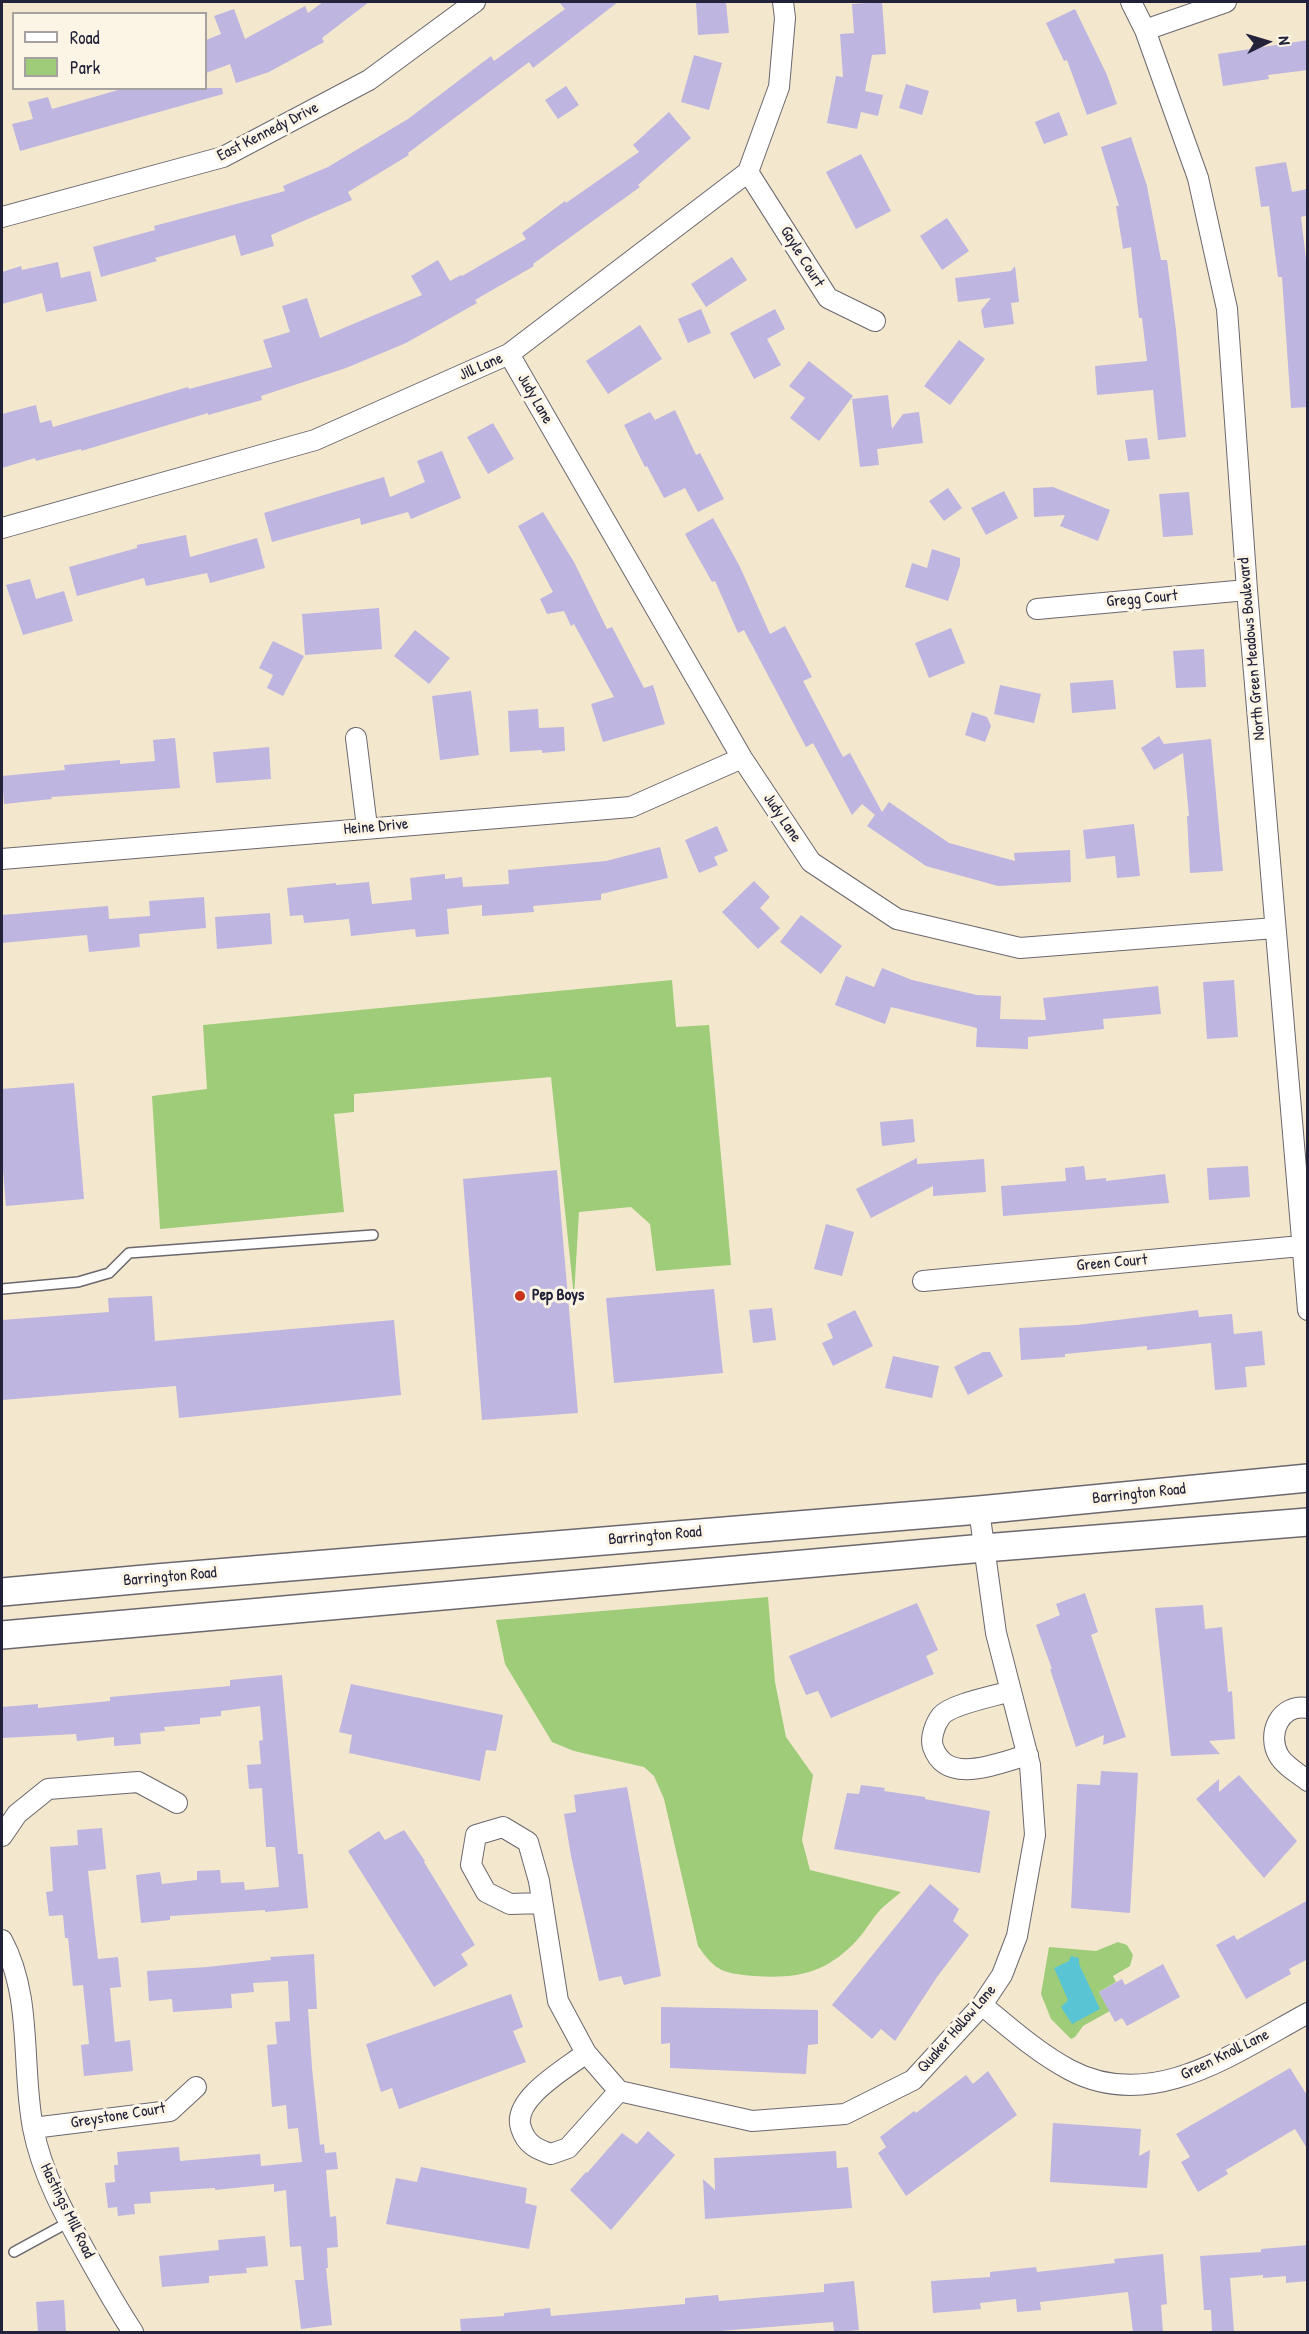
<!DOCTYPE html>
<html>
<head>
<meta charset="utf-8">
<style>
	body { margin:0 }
	#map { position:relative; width:1309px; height:2334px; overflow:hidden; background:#f3e8ce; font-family:"Patrick Hand",sans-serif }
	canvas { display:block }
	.frame { position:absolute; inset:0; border:3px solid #22223b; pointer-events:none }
	.legend { position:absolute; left:12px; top:12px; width:195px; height:78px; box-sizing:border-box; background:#fcf5e5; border:2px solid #a5a1a1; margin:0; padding:8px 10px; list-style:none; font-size:18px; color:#22223b }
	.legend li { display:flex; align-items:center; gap:12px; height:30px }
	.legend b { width:30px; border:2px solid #a5a1a1 }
	.north { position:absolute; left:1237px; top:12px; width:60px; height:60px; -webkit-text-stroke:4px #fcf5e5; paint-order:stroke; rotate:85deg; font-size:16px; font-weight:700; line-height:24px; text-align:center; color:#22223b }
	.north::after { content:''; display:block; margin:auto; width:21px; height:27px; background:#22223b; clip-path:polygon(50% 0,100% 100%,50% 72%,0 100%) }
</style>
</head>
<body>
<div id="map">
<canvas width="1309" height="2334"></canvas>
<div class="frame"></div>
<ul class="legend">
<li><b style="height:8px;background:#fff"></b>Road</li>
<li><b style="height:16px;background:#9fcc79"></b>Park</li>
</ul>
<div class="north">N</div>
</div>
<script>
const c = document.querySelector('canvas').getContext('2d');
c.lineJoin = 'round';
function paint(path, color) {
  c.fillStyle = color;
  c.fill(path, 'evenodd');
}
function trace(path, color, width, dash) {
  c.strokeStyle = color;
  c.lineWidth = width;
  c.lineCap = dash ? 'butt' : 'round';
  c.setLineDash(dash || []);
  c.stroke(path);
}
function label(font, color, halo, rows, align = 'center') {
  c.font = font + ' "Patrick Hand",sans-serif';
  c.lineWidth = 6;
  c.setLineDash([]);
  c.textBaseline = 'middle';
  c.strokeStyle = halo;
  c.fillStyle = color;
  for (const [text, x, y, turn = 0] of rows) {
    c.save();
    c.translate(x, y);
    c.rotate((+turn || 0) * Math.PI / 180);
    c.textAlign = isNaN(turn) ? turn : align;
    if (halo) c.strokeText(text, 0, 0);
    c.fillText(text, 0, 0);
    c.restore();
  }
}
paint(new Path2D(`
	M672,980L676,1027L709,1025L731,1265L656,1271L650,1224L631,1207L579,1212L574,1297L551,1077L354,1094V1112L334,1114L344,1212L160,1229L152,1096L207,1089L203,1025Z
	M768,1597L775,1682L786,1737L813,1775L802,1840L810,1870L901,1892C894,1898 886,1904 880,1910C872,1919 866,1930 858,1939C827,1973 798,1979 754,1976C723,1973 716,1972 698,1946L664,1799L654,1776L644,1767L574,1751L552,1742L505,1664L496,1620Z
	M1118,1942L1127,1945L1133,1955L1130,1966L1113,1976L1116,1982L1099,1992L1110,2011L1083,2026L1075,2037L1071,2039L1051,2019L1041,1994L1049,1947L1096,1951Z`), '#9fcc79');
paint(new Path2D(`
	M1071,1956L1079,1958V1964L1100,2009L1072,2024L1061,2007L1068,2000L1054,1968L1069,1961Z`), '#59c4d4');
paint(new Path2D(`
	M323,2H369L322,38L324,42L269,72L236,83L230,64L206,73V40L221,34L214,16L234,9L245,39L305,6L308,13Z
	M559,2H618L533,68L529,62L408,153L409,155L348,192L352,200L271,235L274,246L241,256L235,235L155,258L157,261L101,277L93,247L155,230L154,226L285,191L283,186L328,167L408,119L491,56L494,61L565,9Z
	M696,2H726L729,33L698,35Z
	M882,2L886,54L872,55L865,91L883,95L878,116L861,112L857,129L827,123L836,76L843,77L840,34L854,33L852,4Z
	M1075,9L1107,75L1117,104L1087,115L1067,60L1064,61L1046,23Z
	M1308,40V70L1268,75L1269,79L1223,86L1218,54Z
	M694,55L722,63L709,110L681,102Z
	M906,84L929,91L922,115L899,108Z
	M566,86L579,105L558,119L545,100Z
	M125,88H222L223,94L20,151L12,124L33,119L28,102L48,97L52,109Z
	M669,112L691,138L638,185L640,187L533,264L534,266L475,300L477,303L406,343L346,368L261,396L262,400L208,415V413L81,451V449L36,461L35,458L2,468V414L36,405L40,423L51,420L53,427L188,387L189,389L272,367L263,340L290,332L282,306L307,298L320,338L422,295L411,276L438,260L450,281L461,275L462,276L526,239L522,233L565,201L566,203L639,152L633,145Z
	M1059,112L1068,135L1044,144L1035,122Z
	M1131,137L1147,186L1161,260H1167L1176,330L1186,437L1158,440L1153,390L1097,395L1095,366L1147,361L1142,318H1139L1131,247L1123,249L1116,206H1119L1101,147Z
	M861,154L891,211L856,229L826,172Z
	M1286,162L1292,192L1308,189V215L1301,217L1308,276V407L1291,408L1282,277H1278L1269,206L1261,207L1255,167Z
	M947,218L969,251L942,270L920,236Z
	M732,257L747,280L706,307L691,284Z
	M58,262L61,278L90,271L97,301L46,312L42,293L2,304V272L21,266L22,270Z
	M1015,266L1019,302L1011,303L1014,324L984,328L981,310L991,298L958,302L955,278L1011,271Z
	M701,309L711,333L688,343L678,319Z
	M775,309L785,329L767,339L781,365L754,379L730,333Z
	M640,325L662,359L608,394L586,361Z
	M959,340L985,359L950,405L924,386Z
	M809,361L853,396L819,441L790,418L805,398L789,386Z
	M888,395L892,429L903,414L919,412L923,443L877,449L879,465L860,467L852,399Z
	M675,410L696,455L700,453L724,499L698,512L685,488L664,498L647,466L645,467L624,425L650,412L655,420Z
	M493,423L514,459L488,474L467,437Z
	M1147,438L1150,459L1128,461L1125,440Z
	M442,451L461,498L411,519L408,512L361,525L360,518L272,542L264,513L384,477L390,497L425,482L417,461Z
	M1053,487L1110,510L1098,541L1060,526L1065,515L1034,517L1033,488Z
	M948,488L962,508L944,521L929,501Z
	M1004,491L1018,518L986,535L971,508Z
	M1189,492L1193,535L1163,537L1159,494Z
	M543,512L574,562L607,629L612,627L644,688L653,685L665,724L603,742L591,704L614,697L574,624L571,626L564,611L547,614L540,599L553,592L518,526Z
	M713,518L740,567L770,634L785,626L812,677L803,681L843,757L850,753L882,812L889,802L949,843L1015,861L1014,853L1070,850L1071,882L998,886L926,866L867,826L875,815L862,804L852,815L813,743L806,747L744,630L738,633L715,581L712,582L685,534Z
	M186,535L190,557L257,538L265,568L210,583L207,573L146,586L144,578L77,596L69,567L137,548V545Z
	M932,549L960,558V565L948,601L905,587L912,563L927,568Z
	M30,579L36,599L64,591L73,621L23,635L6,585Z
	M379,608L382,649L305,655L302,614Z
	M951,628L965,663L929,678L915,643Z
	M415,630L450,658L429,684L394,656Z
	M273,641L304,656L283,696L267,688L273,675L259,668Z
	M1204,649L1206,687L1176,688L1173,651Z
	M1113,680L1116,709L1072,713L1070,683Z
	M1000,685L1041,694L1034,723L994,714Z
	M471,691L479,755L440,760L432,696Z
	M538,709L539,728L564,727L565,751L542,753V750L510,752L508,711Z
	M972,712L987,717L991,726L985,742L965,735Z
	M1159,736L1164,744L1211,739L1223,871L1190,873L1187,816H1189L1183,753L1154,770L1141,748Z
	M175,738L180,788L51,797L52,799L4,804L2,776L65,770L64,765L120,760V764L155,761L153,740Z
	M269,747L271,779L216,783L213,752Z
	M1134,824L1140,876L1117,878L1115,856L1086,859L1083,830Z
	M717,826L728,851L714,857L718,865L699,873L685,840Z
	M660,847L668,878L601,894V900L533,906L534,912L482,916V905L447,909L449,934L416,937L415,929L351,936L349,919L304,923L303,915L290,916L287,888L336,883V885L369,882L372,904L412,900L410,878L445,874V879L462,877L463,887L509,884L508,870L606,861Z
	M754,881L770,897L760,908L780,928L758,949L722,912Z
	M204,897L206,928L139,934L140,947L89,952L87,935L2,943V915L108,906L109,919L150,916L149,901Z
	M270,913L272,944L217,949L215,917Z
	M801,915L842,946L821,974L780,942Z
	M882,968L912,980L977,995L1001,996L1000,1019L1046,1020L1043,998L1158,986L1161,1014L1103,1019L1104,1029L1028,1037V1049L976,1047L977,1028L891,1007L885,1024L835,1005L846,976L874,987Z
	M1234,980L1238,1037L1207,1039L1203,982Z
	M74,1083L84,1199L6,1206L2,1158V1089Z
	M913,1119L915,1142L882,1146L880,1122Z
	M917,1158V1164L984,1159L986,1192L933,1196V1186L871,1218L856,1189Z
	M1084,1166L1086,1180L1106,1178V1181L1165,1174L1169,1203L1003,1216L1001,1186L1066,1181L1065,1168Z
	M1248,1166L1250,1197L1209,1200L1207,1168Z
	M557,1170L578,1413L482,1420L463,1179Z
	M826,1224L854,1232L842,1276L814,1269Z
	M714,1289L723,1373L614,1383L606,1298Z
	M152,1296L155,1341L394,1320L401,1395L179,1418L176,1386L2,1400V1320L109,1312L108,1298Z
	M772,1308L776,1340L753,1343L749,1310Z
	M855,1310L873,1346L833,1366L822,1343L833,1338L827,1324Z
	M1198,1310L1199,1317L1232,1314L1234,1334L1262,1331L1265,1365L1245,1367L1247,1387L1215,1390L1211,1343L1147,1350V1346L1065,1354V1357L1021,1360L1019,1328L1077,1325Z
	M983,1352H990L1003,1376L968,1395L954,1367Z
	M893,1356L939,1366L932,1398L885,1388Z
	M1085,1593L1098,1632L1091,1635L1126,1737L1103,1745L1104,1735L1076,1747L1050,1669H1052L1036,1625L1060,1615L1056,1604Z
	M917,1603L938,1650L926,1656L934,1674L831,1718L818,1691L806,1695L789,1656Z
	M1203,1605L1205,1629L1222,1627L1228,1692L1232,1691L1235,1739L1209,1741L1220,1754L1171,1756L1155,1608Z
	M282,1675L298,1854H303L308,1908L265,1912V1910L170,1916V1920L141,1923L136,1875L160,1872L162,1884L197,1880V1871L220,1870L221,1883L244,1882L245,1890L279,1887L275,1847H266L262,1788L249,1789L247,1765L261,1764L259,1741L263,1740L260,1706L221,1711V1716L200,1718V1724L164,1727L165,1731L140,1733L141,1744L114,1746V1737L77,1741L76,1734L2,1738V1707L38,1704V1708L110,1701V1697L230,1686V1680Z
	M351,1684L503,1715L496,1751L486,1750L480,1781L349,1753L352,1735L339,1732Z
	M1101,1771L1138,1773L1130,1913L1071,1908L1077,1784L1100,1785Z
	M1239,1775L1297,1841L1264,1878L1196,1799L1219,1779V1792Z
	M861,1785L885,1788L884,1791L925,1797V1799L990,1811L980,1873L834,1849L847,1793L859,1794Z
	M627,1787L661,1976L624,1985L621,1976L599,1981L571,1856L564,1814L576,1812L574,1795Z
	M102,1828L106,1869L88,1871L98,1959L118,1957L121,1987L110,1988L115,2042L130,2040L133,2071L84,2076L81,2045L89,2044L83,1985L73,1986L68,1938H65L63,1915L49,1916L46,1892L53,1891L50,1847L78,1845L77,1830Z
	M404,1830L425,1861L424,1862L475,1945L461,1954L468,1965L434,1987L348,1851L379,1831L385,1840Z
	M930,1884L959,1909L953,1921L969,1935L937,1977L895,2041L881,2029L872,2039L832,2005Z
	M1308,1900V1959L1289,1969L1291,1974L1246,1999L1216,1945L1234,1935L1237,1940Z
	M314,1954L317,2009H308L312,2068L320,2145L324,2144L325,2153L336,2152L338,2169L326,2170L330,2217L336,2216L338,2247L327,2248L328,2268H326L332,2325L301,2329L295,2280H304L301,2246L290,2247L286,2190L274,2192V2184L215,2190V2188L150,2192L151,2203L134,2204L135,2214L118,2216L117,2207L108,2208L105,2183L115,2182L114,2165H118L117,2152L179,2147L180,2161L260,2154L261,2166L302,2162L298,2128L288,2129L286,2105L272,2107L270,2082L267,2045L277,2044L275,2022L290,2021L288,1981L253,1983L254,1992L231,1994L232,2008L173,2012L172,1999L149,2001L147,1971L207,1967L271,1960L270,1957Z
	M1163,1964L1180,1997L1127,2026L1122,2018L1115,2022L1099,1992L1122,1979L1125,1985Z
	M511,1994L523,2027L513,2031L526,2062L399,2109L392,2088L381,2092L366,2044Z
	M661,2007L818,2010V2044L808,2045L806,2074L670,2068V2043L661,2044Z
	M1290,2068L1308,2097V2150L1295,2129L1226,2170L1228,2174L1198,2192L1181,2162L1190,2157L1176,2134Z
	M988,2071L1017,2115L906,2196L878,2153L886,2147L880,2137L914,2111L916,2113L966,2075L973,2084Z
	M1053,2123L1141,2129L1139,2156L1150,2150L1147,2188L1050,2182Z
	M648,2131L675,2155L611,2230L570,2190L586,2172L587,2173L622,2133L637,2144Z
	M836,2151L837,2168L848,2167L852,2208L705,2219L703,2179L715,2190L714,2158Z
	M421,2167L527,2188L525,2203L537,2206L529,2249L386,2224L396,2178L417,2182Z
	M265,2236L268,2266L246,2268L247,2273L209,2276V2283L162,2287L159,2256L219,2250L218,2240Z
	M1308,2245V2281L1286,2283V2276L1263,2278V2275L1230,2278L1234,2332H1212L1211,2310H1204L1200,2256L1261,2252V2249Z
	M1163,2254L1167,2304L1161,2305L1163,2332H1133L1128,2292L1040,2302L1041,2310L1017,2312L1016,2299L980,2303L981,2309L933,2313L931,2281L990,2277V2272L1036,2267L1037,2272L1115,2263L1114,2259Z
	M854,2281L859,2330L834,2332L833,2322L707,2332H461L460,2319L504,2316V2313L550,2308L551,2316L685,2304V2298L718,2295L719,2301L824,2292V2284Z
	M64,2300L66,2332H38L36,2302Z`), '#beb5e0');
const lane = new Path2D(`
	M2,1289L78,1282L109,1273L129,1253L373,1235
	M14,2252L69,2222`);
const street = new Path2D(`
	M1131,2L1145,30L1198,178L1227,309L1247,590L1308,1310
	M1145,30L1226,2
	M748,172L828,298L875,321
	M2,217L223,157L369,80L475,2
	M509,354L742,758L811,862L897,919L1020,948L1275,928
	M2,528L315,440L509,354L748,172L779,87L785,18L783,2
	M1037,609L1247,590
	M356,738L367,827
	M2,859L631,807L742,758
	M923,1281L1301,1246
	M1011,1691C995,1696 951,1704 941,1716C935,1724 930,1738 933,1747C947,1787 1000,1762 1028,1755
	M1308,1708C1280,1703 1266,1734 1279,1756C1284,1765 1299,1774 1308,1781
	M2,1836L17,1814L48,1789L138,1782L177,1803
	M542,1903L510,1904L486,1892L471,1865L476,1835L503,1827L528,1842L539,1881L558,2001L586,2053L619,2091L752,2121L845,2114L913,2080L982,2005L1002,1975L1017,1936L1035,1835L1030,1765L996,1633L979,1510
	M2,1940C33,1997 21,2066 33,2128C42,2175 66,2217 89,2258C103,2283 117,2308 133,2332
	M982,2005C1010,2028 1038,2053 1070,2070C1153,2114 1237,2051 1308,2013
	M586,2053C567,2068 511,2099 521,2128C526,2144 536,2149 551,2154L568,2148L619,2091
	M33,2128L170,2111L196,2087`);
const secondary = new Path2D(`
	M2,1592L156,1578L979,1510L1308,1478
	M2,1635L984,1548L1308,1522`);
trace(lane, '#6b676e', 12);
trace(street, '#6b676e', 22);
trace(secondary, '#6b676e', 30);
trace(lane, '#fff', 9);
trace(street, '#fff', 20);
trace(secondary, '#fff', 27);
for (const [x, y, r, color] of [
	[520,1296,6,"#c8321e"]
]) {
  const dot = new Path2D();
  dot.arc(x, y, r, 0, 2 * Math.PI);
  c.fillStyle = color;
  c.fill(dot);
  trace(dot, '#fcf5e5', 2);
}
label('16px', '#22223b', '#fcf5e5', [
	["East Kennedy Drive",268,132,-27],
	["Gayle Court",802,257,58],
	["Jill Lane",481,367,-24],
	["Judy Lane",535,399,60],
	["Gregg Court",1142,599,-5],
	["North Green Meadows Boulevard",1252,649,-95],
	["Judy Lane",782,818,56],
	["Heine Drive",376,827,-5],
	["Green Court",1112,1263,-5],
	["Barrington Road",1139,1494,-6],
	["Barrington Road",655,1536,-5],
	["Barrington Road",170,1577,-5],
	["Quaker Hollow Lane",957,2029,-49],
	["Green Knoll Lane",1225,2055,-26],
	["Greystone Court",118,2116,-9],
	["Hastings Mill Road",67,2211,64]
]);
label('bold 16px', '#22223b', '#fcf5e5', [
	["Pep Boys",532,1296]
], 'left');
</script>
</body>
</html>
